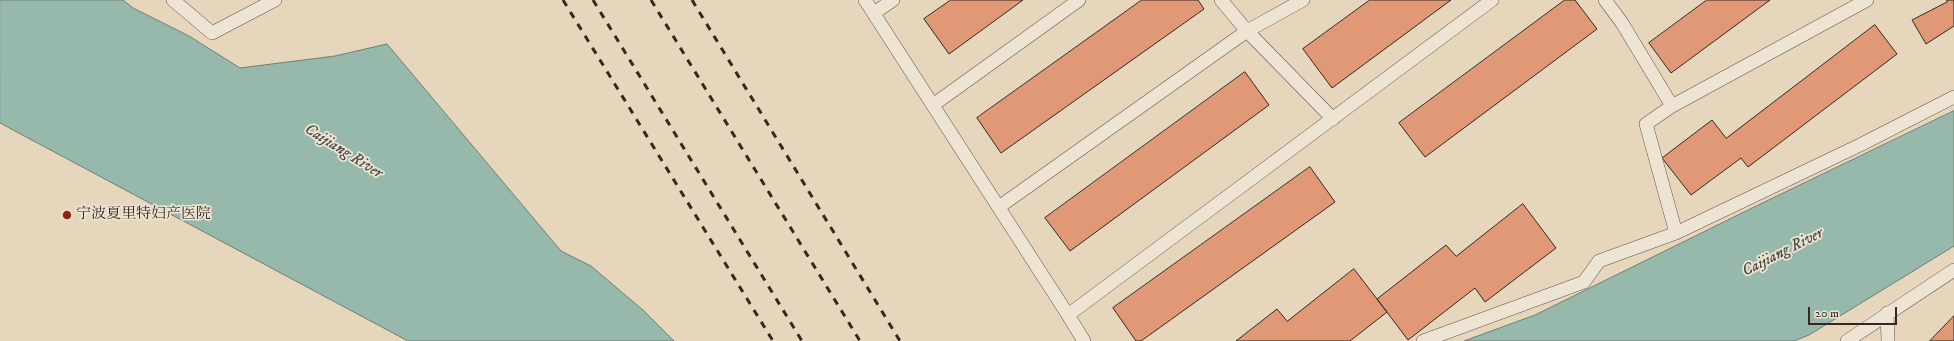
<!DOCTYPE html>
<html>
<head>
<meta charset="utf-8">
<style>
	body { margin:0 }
	#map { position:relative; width:1954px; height:341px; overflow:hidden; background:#e5d6bc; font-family:"IM FELL DW Pica",serif }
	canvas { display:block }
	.scale { position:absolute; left:1808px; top:307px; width:89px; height:18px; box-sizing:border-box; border:2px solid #362821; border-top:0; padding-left:5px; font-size:12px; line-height:14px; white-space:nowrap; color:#362821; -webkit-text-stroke:3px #eee4d3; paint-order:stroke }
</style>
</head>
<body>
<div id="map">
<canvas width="1954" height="341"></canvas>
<div class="scale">20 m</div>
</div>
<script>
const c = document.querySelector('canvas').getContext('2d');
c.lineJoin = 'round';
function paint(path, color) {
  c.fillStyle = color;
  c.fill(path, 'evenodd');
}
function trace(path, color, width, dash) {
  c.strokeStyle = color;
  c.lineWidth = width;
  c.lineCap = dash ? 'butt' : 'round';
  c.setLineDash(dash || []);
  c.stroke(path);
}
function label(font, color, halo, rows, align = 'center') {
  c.font = font + ' "IM FELL DW Pica","Noto Serif SC",serif';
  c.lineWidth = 3.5;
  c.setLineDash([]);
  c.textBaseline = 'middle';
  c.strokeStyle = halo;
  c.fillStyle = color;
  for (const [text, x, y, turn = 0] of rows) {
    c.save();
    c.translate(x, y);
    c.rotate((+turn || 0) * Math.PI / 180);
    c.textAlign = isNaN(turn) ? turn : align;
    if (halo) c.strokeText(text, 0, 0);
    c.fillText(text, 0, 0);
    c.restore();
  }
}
const water = new Path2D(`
	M0,0H123L133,8L189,36L240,68L335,56L387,44L561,251L591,266L644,311L674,341H408L0,123Z
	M1954,111V246L1809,335L1794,341H1464L1535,315L1748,210Z`);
paint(water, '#96b9ac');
trace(water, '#707f74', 1);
const building = new Path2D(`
	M951,0H1023L949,54L924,19Z
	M1142,0H1198L1204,9L1001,153L977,118Z
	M1370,0H1451L1332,88L1303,49Z
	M1565,0H1575L1597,29L1425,157L1399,123Z
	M1707,0H1770L1671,73L1649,43Z
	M1947,0H1954V26L1926,44L1912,20L1947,2Z
	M1875,25L1897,54L1748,167L1741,158L1691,195L1662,158L1712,120L1726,138Z
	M1245,72L1269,105L1070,251L1045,218Z
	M1310,167L1335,202L1141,341H1136L1113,308Z
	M1523,204L1556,248L1485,302L1475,288L1408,340L1377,299L1446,245L1456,256Z
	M1354,269L1387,312L1350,341H1236L1277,309L1287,321Z
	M1954,316V341H1930Z`);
paint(building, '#e09876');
trace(building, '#362821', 1);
const service = new Path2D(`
	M173,0L212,33L275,0
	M865,0L1068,315L1492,0
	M1221,0L1247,31L1333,119
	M1605,0L1622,23L1672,106L1646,124L1676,233
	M874,13L893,0
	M933,105L1079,0
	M1672,106L1867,0
	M999,207L1247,31L1303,0
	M1887,313L1888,341
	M1068,315L1084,341
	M1423,341L1584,282L1599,261L1676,233L1860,145L1954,97
	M1847,341L1954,270`);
trace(service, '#625448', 14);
trace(service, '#eee4d3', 13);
trace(new Path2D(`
	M563,0L773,341
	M593,0L802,341
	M651,0L860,341
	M692,0L900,341`), '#362821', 3, [7, 7]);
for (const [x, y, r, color] of [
	[67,215,5,"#8f2418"]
]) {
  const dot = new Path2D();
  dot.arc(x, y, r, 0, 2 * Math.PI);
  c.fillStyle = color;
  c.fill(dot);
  trace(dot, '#eee4d3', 1.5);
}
label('15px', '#362821', '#eee4d3', [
	["宁波夏里特妇产医院",76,215]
], 'left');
label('italic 16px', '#4e4c44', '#eee4d3', [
	["Caijiang River",343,152,32],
	["Caijiang River",1783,253,-27]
]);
</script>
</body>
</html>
